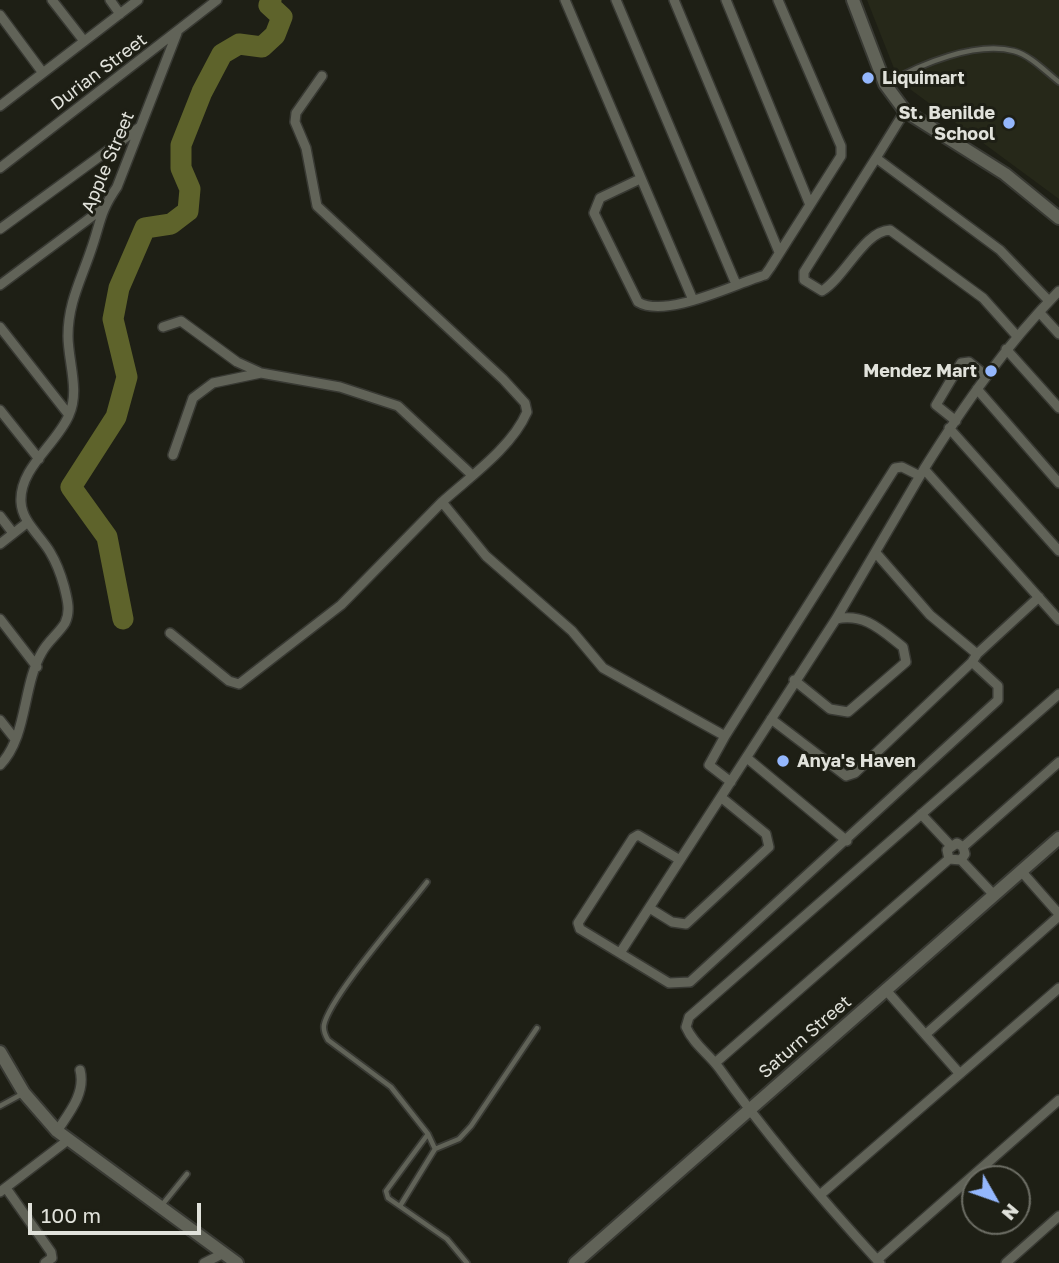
<!DOCTYPE html>
<html>
<head>
<meta charset="utf-8">
<style>
	body { margin:0 }
	#map { position:relative; width:1059px; height:1263px; overflow:hidden; background:#1e1f15; font-family:"Golos Text",sans-serif }
	canvas { display:block }
	.north { position:absolute; left:961px; top:1165px; width:70px; height:70px; box-sizing:border-box; background:#1e1f15; border:2px solid #6c6d64; border-radius:50%; rotate:130deg; font-size:19px; font-weight:700; line-height:28px; text-align:center; color:#e1e2db }
	.north::after { content:''; display:block; margin:auto; width:24px; height:32px; background:#94b7fd; clip-path:polygon(50% 0,100% 100%,50% 72%,0 100%) }
	.scale { position:absolute; left:28px; top:1203px; width:173px; height:32px; box-sizing:border-box; border:4px solid #e1e2db; border-top:0; padding-left:9px; font-size:21px; line-height:24px; white-space:nowrap; color:#e1e2db; -webkit-text-stroke:5px #1e1f15; paint-order:stroke }
</style>
</head>
<body>
<div id="map">
<canvas width="1059" height="1263"></canvas>
<div class="north">N</div>
<div class="scale">100 m</div>
</div>
<script>
const c = document.querySelector('canvas').getContext('2d');
c.lineJoin = 'round';
function paint(path, color) {
  c.fillStyle = color;
  c.fill(path, 'evenodd');
}
function trace(path, color, width, dash) {
  c.strokeStyle = color;
  c.lineWidth = width;
  c.lineCap = dash ? 'butt' : 'round';
  c.setLineDash(dash || []);
  c.stroke(path);
}
function label(font, color, halo, rows, align = 'center') {
  c.font = font + ' "Golos Text",sans-serif';
  c.lineWidth = 6;
  c.setLineDash([]);
  c.textBaseline = 'middle';
  c.strokeStyle = halo;
  c.fillStyle = color;
  for (const [text, x, y, turn = 0] of rows) {
    c.save();
    c.translate(x, y);
    c.rotate((+turn || 0) * Math.PI / 180);
    c.textAlign = isNaN(turn) ? turn : align;
    if (halo) c.strokeText(text, 0, 0);
    c.fillText(text, 0, 0);
    c.restore();
  }
}
paint(new Path2D(`
	M867,0H1059V199L899,81Z`), '#262819');
trace(new Path2D(`
	M123,619L107,537L71,487L116,417L127,377L113,319L119,288L145,228L171,224L188,211L190,189L181,168V145L202,92L222,54L239,44L262,47L275,35L282,17L269,5L271,0`), '#5e632b', 21);
const lane = new Path2D(`
	M888,83C920,64 976,41 1014,51C1030,55 1046,72 1059,82
	M427,882C406,910 330,996 324,1025C323,1031 325,1035 328,1040L391,1087L428,1134
	M0,1106L24,1093
	M162,1205L187,1174
	M400,1206L435,1149
	M467,1263L447,1239L388,1198L386,1191L428,1134L435,1149L459,1139L471,1126L537,1028`);
const street = new Path2D(`
	M52,0L84,41
	M110,0L120,14
	M565,0L693,300
	M616,0L736,284
	M674,0L779,252
	M726,0L810,205
	M0,15L43,73
	M322,76L296,113L295,122L306,148L317,206L503,379L525,403L527,412C512,447 471,476 442,502L486,556L572,631L603,668L725,736
	M0,106L138,0
	M876,158L905,111
	M0,168L217,0
	M640,179L600,198L594,213L638,302C666,319 734,284 765,275L770,268L841,156V146L778,0
	M0,229L140,127
	M0,285L102,209
	M1040,313L1059,334
	M0,327L69,415
	M163,327L181,321L237,362L259,372
	M1016,335L983,298L890,230C864,231 846,276 822,291L804,280V272L876,158L1000,250L1049,301
	M1006,349L1059,408
	M977,389L1059,483
	M0,410L39,459
	M956,421L936,405L961,363L969,362L985,375
	M949,428L1059,551
	M173,455L193,398L213,383L261,373L340,387L398,406L472,475
	M924,469C964,405 1006,345 1059,291
	M0,516L13,533
	M0,544L28,522
	M876,553L930,615L977,654L972,662L998,686V700L690,982L669,983L580,929L578,923L633,838L638,835L680,860L836,619L924,469L1059,620
	M0,619L37,667
	M170,633L229,681L239,684L341,605L442,502
	M977,654L1039,597
	M794,680L830,709L848,712L906,662L903,647C881,630 865,613 836,619
	M771,719L846,776L855,773L972,662
	M0,720L15,739
	M747,758L847,841
	M0,765C28,736 22,686 42,652C48,641 59,633 65,623C71,611 67,598 64,586C61,575 56,562 50,552C40,535 22,522 21,502C19,468 57,444 69,415C80,391 68,361 68,336C68,303 81,280 91,250C101,222 99,213 117,187L177,33
	M731,782L709,765L725,736L895,468L902,467L920,476
	M921,814L950,845
	M963,847L1059,762
	M961,860L965,854L963,847L957,843L947,850L949,859L961,860L993,894
	M1022,872L1059,914
	M651,909L672,922L686,924L769,847L766,834L722,798
	M620,953L680,860
	M885,989L960,1074
	M926,1034L1059,916
	M715,1063L949,859
	M57,1131C69,1113 86,1093 80,1070
	M6,1188L51,1252L52,1258L45,1263
	M0,1192L68,1140
	M820,1195L1059,988
	M877,1260L1059,1100
	M204,1263L224,1253
	M880,1263C823,1201 768,1137 719,1068C708,1053 694,1045 686,1027L689,1017L1059,694
	M1006,1263L1059,1216`);
const secondary = new Path2D(`
	M853,0L885,84L905,111L1005,174L1059,218
	M0,1052L24,1093L57,1131L237,1263
	M575,1263L1059,838`);
trace(lane, '#383933', 8);
trace(street, '#383933', 12);
trace(secondary, '#383933', 16);
trace(lane, '#616358', 4.5);
trace(street, '#616358', 9);
trace(secondary, '#616358', 12);
for (const [x, y, r, color] of [
	[868,78,7,"#94b7fd"],
	[1009,123,7,"#94b7fd"],
	[991,371,7,"#94b7fd"],
	[783,761,7,"#94b7fd"]
]) {
  const dot = new Path2D();
  dot.arc(x, y, r, 0, 2 * Math.PI);
  c.fillStyle = color;
  c.fill(dot);
  trace(dot, '#1e1f15', 2.5);
}
label('18px', '#e1e2db', '#1e1f15', [
	["Durian Street",99,72,-37],
	["Apple Street",108,162,-67],
	["Saturn Street",805,1037,-41]
]);
label('bold 18px', '#e1e2db', '#1e1f15', [
	["Liquimart",882,78],
	["St. Benilde",995,113,"right"],
	["School",995,134,"right"],
	["Mendez Mart",977,371,"right"],
	["Anya's Haven",797,761]
], 'left');
</script>
</body>
</html>
